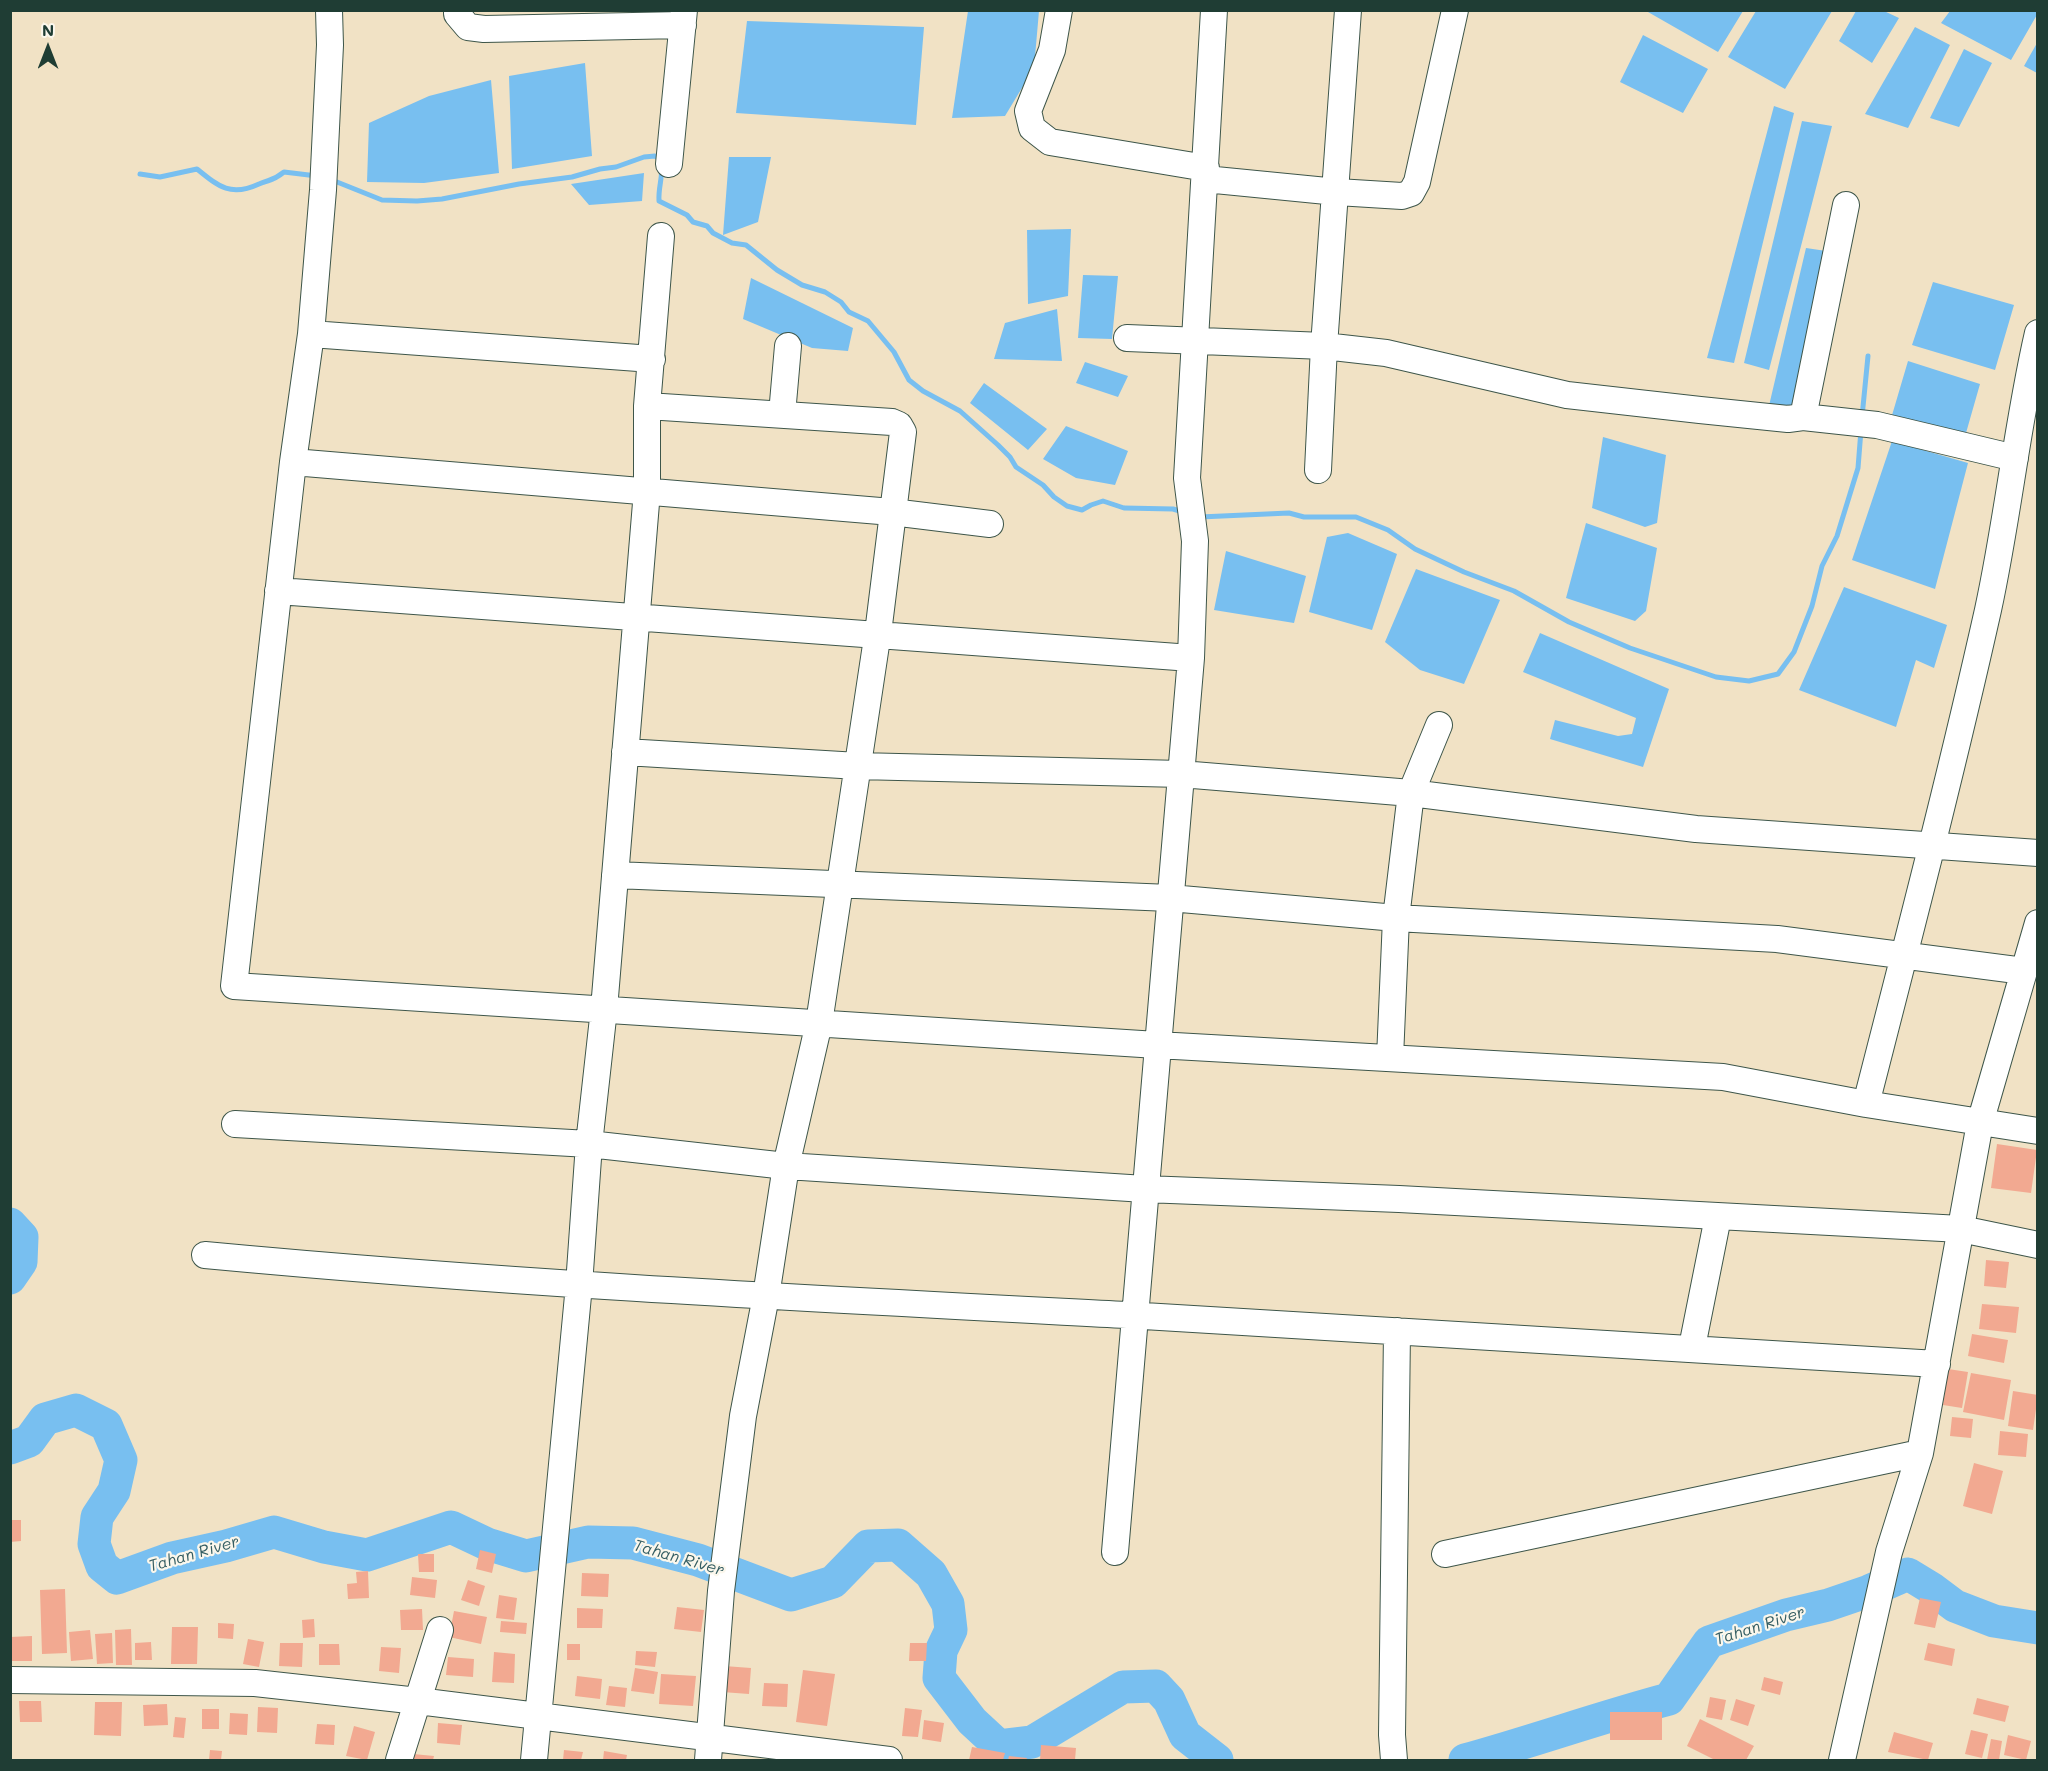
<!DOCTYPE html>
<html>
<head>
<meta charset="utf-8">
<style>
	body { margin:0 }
	#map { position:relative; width:2048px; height:1771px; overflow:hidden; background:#f1e2c5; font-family:Mali,sans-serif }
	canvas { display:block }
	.frame { position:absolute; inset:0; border:12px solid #1f3d34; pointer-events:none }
	.north { position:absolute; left:18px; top:18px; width:60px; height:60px; -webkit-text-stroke:4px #fbf7ec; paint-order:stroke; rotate:0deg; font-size:16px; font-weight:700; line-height:24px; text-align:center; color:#1f3d34 }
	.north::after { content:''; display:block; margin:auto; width:21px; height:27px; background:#1f3d34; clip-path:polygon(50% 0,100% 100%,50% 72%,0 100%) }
</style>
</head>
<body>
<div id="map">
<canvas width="2048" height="1771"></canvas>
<div class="frame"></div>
<div class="north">N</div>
</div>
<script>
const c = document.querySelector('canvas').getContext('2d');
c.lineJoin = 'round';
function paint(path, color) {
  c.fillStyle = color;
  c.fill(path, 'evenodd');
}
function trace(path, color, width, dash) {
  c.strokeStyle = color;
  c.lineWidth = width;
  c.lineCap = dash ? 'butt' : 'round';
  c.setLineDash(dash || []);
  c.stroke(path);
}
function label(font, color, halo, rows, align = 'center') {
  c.font = font + ' Mali,sans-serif';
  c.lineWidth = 4.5;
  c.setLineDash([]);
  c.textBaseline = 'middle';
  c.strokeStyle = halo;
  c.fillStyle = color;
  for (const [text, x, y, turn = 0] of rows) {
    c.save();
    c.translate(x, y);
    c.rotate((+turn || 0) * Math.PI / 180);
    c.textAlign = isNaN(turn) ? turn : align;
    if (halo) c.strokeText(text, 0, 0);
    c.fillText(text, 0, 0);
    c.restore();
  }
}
paint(new Path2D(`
	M1649,10H1743V11L1718,52L1648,12Z
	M968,11H1039L1034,68L1005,116L952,118Z
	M1756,11H1832L1785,89L1728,57Z
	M1856,11H1884L1899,18L1872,63L1839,41Z
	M1950,11L2037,10L2038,13L2011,60L1941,23Z
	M747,21L924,27L916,125L736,113Z
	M1915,27L1950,45L1908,128L1865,114Z
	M1643,35L1708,69L1683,113L1620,82Z
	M2037,43V73L2024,66Z
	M1964,49L1992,63L1959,127L1930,118Z
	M585,63L592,156L512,169L509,76Z
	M491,80L499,173L424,183L367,182L369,123L429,96Z
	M1774,106L1794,113L1734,363L1707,358Z
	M1802,121L1832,126L1769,370L1744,363Z
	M729,157H771L758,222L723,235Z
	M644,173L642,201L589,205L571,184Z
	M1071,229L1068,296L1028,304L1027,230Z
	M1806,248L1833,252L1793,417L1768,410Z
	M1083,275L1118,276L1112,339L1078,338Z
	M751,278L853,328L848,351L812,348L743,319Z
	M1933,282L2014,305L1995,370L1912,345Z
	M1057,309L1062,361L994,359L1005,323Z
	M1908,361L1980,384L1964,440L1890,422Z
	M1085,362L1128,376L1118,397L1076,383Z
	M984,383L1047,429L1028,450L970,403Z
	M1066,426L1128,451L1115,485L1076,478L1043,459Z
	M1603,437L1666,455L1657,523L1645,527L1592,508Z
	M1892,441L1968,463L1935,589L1852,560Z
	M1586,523L1657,548L1646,611L1635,621L1566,598Z
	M1348,533L1397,554L1372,630L1309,612L1327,537Z
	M1226,551L1306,576L1294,623L1214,610Z
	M1416,569L1500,600L1464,684L1420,670L1385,642Z
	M1844,587L1947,625L1934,668L1916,660L1896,727L1799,690Z
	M1540,633L1669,689L1643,767L1550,739L1555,720L1618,736L1632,734L1636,718L1523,672Z`), '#78bff0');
trace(new Path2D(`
	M140,174L160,177L197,169C219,187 231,197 259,184C271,179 273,181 284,172L317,176
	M332,180L382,200L417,201L442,199L519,184L572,177L600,169L616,167L644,157L655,156L661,160C664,175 658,186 659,201L687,215L693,222L707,226L713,233L732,243L746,245L777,270L802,285L825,292L841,302L849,312L868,321L894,352L909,380L923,391L960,411L998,445L1010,457L1016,467L1043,485L1054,497L1067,506L1082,510L1091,505L1103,501L1124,508L1173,509L1183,512
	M1862,417L1868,356
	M1200,517L1289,513L1304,517H1356L1388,530L1415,549L1464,572L1514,591L1569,622L1630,648L1716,677L1749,681L1778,674L1794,652L1812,606L1822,566L1837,536L1858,468L1861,430`), '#78bff0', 5);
trace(new Path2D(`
	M10,1224L22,1237L21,1262L10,1278
	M10,1448L29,1441L45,1419L76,1410L106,1425L121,1460L114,1491L97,1517L94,1544L102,1566L117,1578L172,1558L226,1546L274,1532L324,1547L367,1555L451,1527L487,1544L526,1556L588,1542L633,1543L698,1560L791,1595L833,1582L868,1546L898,1545L931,1574L948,1604L951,1630L941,1651L939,1678L972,1721L999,1746L1032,1742L1123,1687L1156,1686L1169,1700L1185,1735L1217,1760
	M1465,1760C1534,1741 1601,1717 1669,1699L1709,1642L1786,1615L1828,1605L1869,1591L1908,1574L1931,1588L1955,1606L1994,1621L2038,1628`), '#78bff0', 33);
paint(new Path2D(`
	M1997,1144L2037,1150L2031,1193L1991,1188Z
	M1986,1260L2009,1262L2006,1288L1984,1286Z
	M1982,1304L2019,1307L2016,1333L1979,1329Z
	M1972,1334L2008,1340L2004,1363L1968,1356Z
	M1948,1369L1968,1372L1962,1408L1943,1405Z
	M1971,1373L2011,1380L2004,1420L1963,1412Z
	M2013,1391L2038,1395L2033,1430L2008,1426Z
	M1952,1417L1973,1419L1971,1438L1950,1436Z
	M2000,1431L2028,1434L2026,1457L1998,1455Z
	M1974,1463L2003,1471L1992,1514L1963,1506Z
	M10,1520H21V1541L10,1542Z
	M480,1550L496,1554L492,1573L476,1569Z
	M418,1554H434V1572H419Z
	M368,1571L369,1598L348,1599L347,1584L357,1583L356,1572Z
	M582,1573L609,1574L608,1597L581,1596Z
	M412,1577L437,1580L435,1598L410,1595Z
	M468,1580L485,1586L479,1606L461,1600Z
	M65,1589L67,1653L42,1654L40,1590Z
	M499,1595L517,1598L514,1620L496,1618Z
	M1920,1598L1941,1602L1935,1628L1914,1624Z
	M677,1607L704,1610L701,1632L674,1629Z
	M577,1608L603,1609L602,1628H577Z
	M422,1609L423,1630H401L400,1610Z
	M454,1611L487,1617L481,1644L449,1637Z
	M314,1619L315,1637L303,1638L302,1620Z
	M501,1621L527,1623L526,1634L500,1632Z
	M218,1623L234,1624L233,1639L218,1638Z
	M172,1627H198L197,1664H171Z
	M131,1629L132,1665H116L115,1630Z
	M90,1630L93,1659L71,1661L69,1632Z
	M112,1633L113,1663L97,1664L95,1634Z
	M32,1636V1661H10V1637Z
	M248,1639L264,1642L259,1667L243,1664Z
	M151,1642L152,1660H135V1643Z
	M280,1643H303L302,1667L279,1666Z
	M910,1643H927L926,1661H909Z
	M1928,1643L1955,1649L1952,1666L1924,1660Z
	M319,1644H339L340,1665H319Z
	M567,1644H580V1660H567Z
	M381,1647L401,1648L399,1673L379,1671Z
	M636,1651L657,1652L655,1667L635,1665Z
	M494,1652L515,1654L514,1683L492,1682Z
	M448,1657L474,1659L473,1677L446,1675Z
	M724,1666L751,1668L749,1694L722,1692Z
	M635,1668L658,1672L654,1694L631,1691Z
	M803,1670L835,1674L827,1726L796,1722Z
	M661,1674L696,1676L693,1706L659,1704Z
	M577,1676L602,1679L600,1699L575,1696Z
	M1764,1677L1783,1682L1780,1695L1761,1690Z
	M764,1683L788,1684L787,1707L762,1706Z
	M609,1686L627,1688L625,1707L606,1705Z
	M1710,1697L1726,1700L1722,1720L1706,1717Z
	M1977,1698L2009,1706L2005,1722L1973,1714Z
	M1736,1699L1755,1705L1748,1726L1730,1720Z
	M19,1701H41L42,1722H20Z
	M95,1702H122L121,1736L94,1735Z
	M167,1704L168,1725L144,1726L143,1705Z
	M258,1707L278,1708L277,1733L257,1732Z
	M905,1708L922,1710L918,1737L902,1736Z
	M202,1709H219V1729H202Z
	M1610,1712H1662V1740H1610Z
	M230,1713L248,1714L247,1735L229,1734Z
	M175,1717L186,1718L184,1738L173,1737Z
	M1700,1719L1754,1746L1746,1760H1715L1687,1746Z
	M924,1720L944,1723L941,1742L922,1739Z
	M438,1723L462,1725L460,1745L437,1743Z
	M317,1724L335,1725L334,1745L315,1744Z
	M354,1726L375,1732L367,1760L346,1756Z
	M1971,1730L1988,1734L1982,1758L1965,1754Z
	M1894,1732L1933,1743L1928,1760L1888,1752Z
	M2008,1735L2031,1741L2026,1760L2004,1755Z
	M1991,1739L2002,1741L1999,1760H1987Z
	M1041,1745L1076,1748L1075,1760H1040Z
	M972,1747L1005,1753L1003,1760H969Z
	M210,1750L222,1751L221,1760H209Z
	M564,1750L583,1752L581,1760H563Z
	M604,1751L627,1755L626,1760H603Z
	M413,1754L434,1756L433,1760H412Z
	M1009,1756L1027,1758L1026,1760H1008Z`), '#f2a991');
const minor = new Path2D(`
	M329,10L330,45L323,190L311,334L293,462L234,986L1157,1045L1723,1077L1866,1104L2038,1131
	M457,10V14L468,27L484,29L683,25
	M1059,10L1052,50L1028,111L1032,128L1050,142L1206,168
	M669,164L684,10
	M1205,179L1337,192L1402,196L1411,193L1417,182L1455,10
	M311,334L652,359
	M1127,338L1324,346L1386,353L1567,395L1700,410L1788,419L1803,417L1877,425L2015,458
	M647,406L892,422L899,425L903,432L879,625L819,1023L786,1166L766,1296L743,1416L721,1591L708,1760
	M782,414L788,346
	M1803,417L1846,205
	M293,462L892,512L990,524
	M1318,470L1324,346L1348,10
	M278,591L1191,658
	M625,752L858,766L1181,774L1411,793L1696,829L2038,853
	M615,875L1170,898L1396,918L1777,939L2024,971
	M1390,1058L1396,918L1411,793L1439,725
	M1866,1104C1908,940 1951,775 1988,610C2008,518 2017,424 2038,333
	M235,1124L589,1144L786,1166L1145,1189L1399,1199L1961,1229L2038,1245
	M205,1255C512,1284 820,1299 1127,1315C1397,1329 1667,1346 1937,1364
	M1692,1347L1718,1217
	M1115,1552L1191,658L1195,541L1187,478L1214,10
	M1445,1554L1920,1453
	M10,1680L255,1683L418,1701L889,1760
	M399,1760L440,1630
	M534,1760L579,1285L589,1144L604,1009L647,491V406L661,236
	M1394,1760L1392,1735L1397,1331
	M1842,1760L1889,1552L1920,1453L1980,1123L2038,923`);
trace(minor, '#3e564a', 28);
trace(minor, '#fff', 26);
label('italic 16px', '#355e63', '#fbf7ec', [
	["Tahan River",194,1554,-16],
	["Tahan River",679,1558,16],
	["Tahan River",1760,1626,-18]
]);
</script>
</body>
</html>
